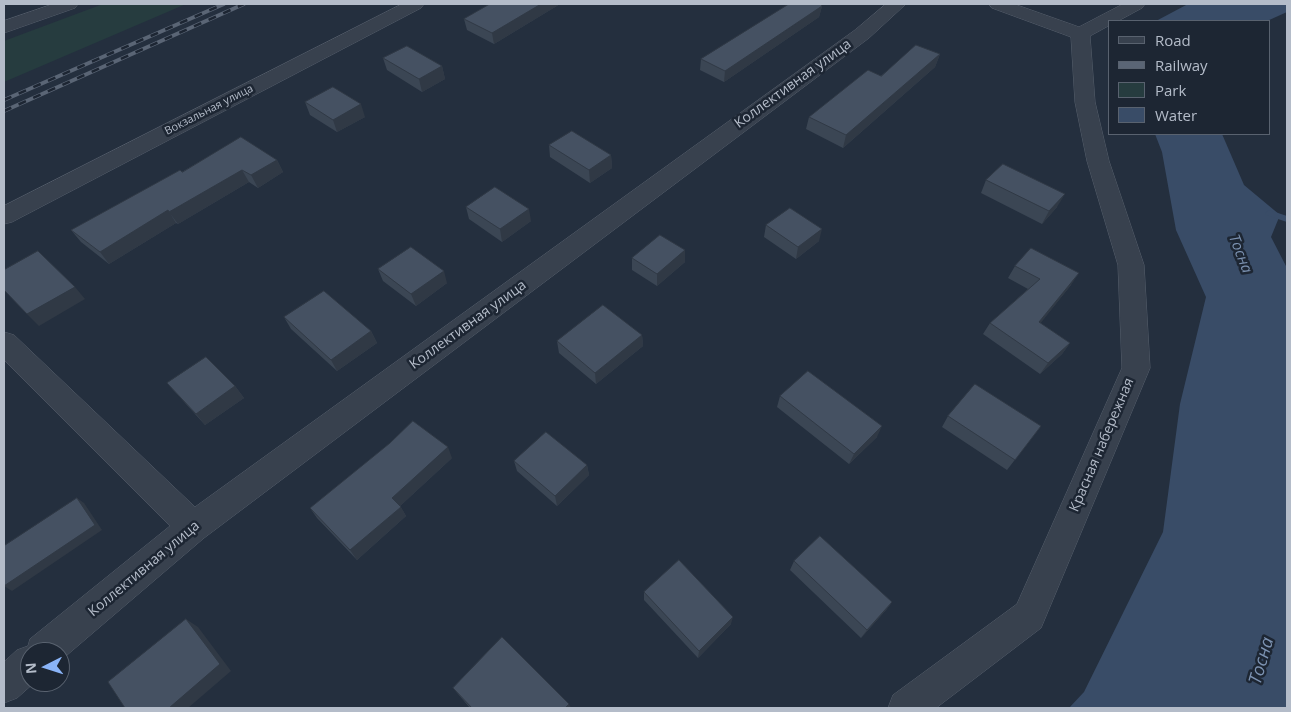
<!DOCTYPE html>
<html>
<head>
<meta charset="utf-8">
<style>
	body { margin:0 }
	#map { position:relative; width:1291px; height:712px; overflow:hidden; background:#242f3e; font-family:"Open Sans",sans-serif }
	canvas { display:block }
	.frame { position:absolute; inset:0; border:5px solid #b4bcc9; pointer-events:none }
	.legend { position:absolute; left:1108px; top:20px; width:162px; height:115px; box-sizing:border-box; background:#1d2633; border:1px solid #59626f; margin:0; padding:6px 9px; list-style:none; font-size:15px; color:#b4bcc9 }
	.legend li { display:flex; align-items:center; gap:10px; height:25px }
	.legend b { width:25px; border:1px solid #59626f }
	.north { position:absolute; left:20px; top:642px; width:50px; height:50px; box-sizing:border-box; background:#1d2633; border:1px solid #59626f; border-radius:50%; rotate:265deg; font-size:14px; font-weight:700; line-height:20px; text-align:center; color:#b4bcc9 }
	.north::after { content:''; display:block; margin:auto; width:18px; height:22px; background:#8ab4f8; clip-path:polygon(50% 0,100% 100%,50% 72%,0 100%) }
</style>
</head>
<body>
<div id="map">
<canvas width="1291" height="712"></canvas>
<div class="frame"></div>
<ul class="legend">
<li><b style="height:6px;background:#38414e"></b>Road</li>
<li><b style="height:6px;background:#5a6575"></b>Railway</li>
<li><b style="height:14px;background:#263c3f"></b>Park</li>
<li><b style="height:14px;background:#394c67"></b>Water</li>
</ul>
<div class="north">N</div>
</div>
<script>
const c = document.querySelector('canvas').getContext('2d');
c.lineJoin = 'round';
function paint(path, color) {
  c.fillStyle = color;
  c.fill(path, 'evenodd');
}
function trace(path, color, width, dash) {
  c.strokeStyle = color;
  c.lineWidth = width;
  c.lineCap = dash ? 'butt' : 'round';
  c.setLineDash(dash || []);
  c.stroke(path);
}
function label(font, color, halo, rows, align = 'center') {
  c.font = font + ' "Open Sans",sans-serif';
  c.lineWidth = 5;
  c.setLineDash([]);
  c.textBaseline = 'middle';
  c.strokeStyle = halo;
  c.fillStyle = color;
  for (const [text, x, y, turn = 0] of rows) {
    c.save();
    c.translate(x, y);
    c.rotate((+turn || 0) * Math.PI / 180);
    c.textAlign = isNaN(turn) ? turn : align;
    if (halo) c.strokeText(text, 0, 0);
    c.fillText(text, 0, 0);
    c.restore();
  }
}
paint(new Path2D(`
	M103,4H186L4,82V41Z`), '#263c3f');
paint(new Path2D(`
	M1188,4H1287V12L1267,21H1156Z
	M1155,134H1222L1244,185L1280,215L1271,237L1287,268V708H1069L1084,692L1163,532L1180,404L1206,297L1176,230L1162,152Z`), '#394c67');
paint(new Path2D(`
	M1269,210L1287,216V222L1266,215L1265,213Z`), '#394c67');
const minor = new Path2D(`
	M53,4H78L75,8L4,33V21Z
	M886,4H906L869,38L204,538L60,661V652H30V682H35L17,698L4,703V662L17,650L28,646L30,639L170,526L4,360V332L14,335L195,507L855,30Z
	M989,4H1014L1079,27L1123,4H1145L1142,8L1118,21H1110V25L1090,36L1095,102L1109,161L1144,265L1150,368L1041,628L936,708H888L893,695L1017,604L1122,368L1118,265L1087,161L1075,102L1071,37L992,8Z`);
const tertiary = new Path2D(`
	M402,4H424L421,8L12,222L4,224V206Z`);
trace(minor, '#565f6c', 1);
trace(tertiary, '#565f6c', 1);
paint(minor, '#38414e');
paint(tertiary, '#38414e');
const rail = new Path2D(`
	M4,100L224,4
	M4,111L244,4`);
trace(rail, '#5a6575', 4);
trace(rail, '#1d2633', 2.5, [8]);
paint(new Path2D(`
	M490,4H560L494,44L467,30L464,19Z
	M822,6L819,17L724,82L700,70L701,59Z
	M940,54L935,67L843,148L806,129L809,117L881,76Z
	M383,58L442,66L445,79L422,92L387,70Z
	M305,102L365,117L337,132L310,115Z
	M549,145L611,155L612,168L590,183L550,157Z
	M277,160L283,172L258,188L249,182L178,224L176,223L109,264L81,242L71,230L182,172Z
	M986,180L1057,207L1042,224L981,193Z
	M466,207L531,221L502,242L469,219Z
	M766,225L819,241L796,259L764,237Z
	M632,258L685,262L657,286L632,270Z
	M1015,266L1071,285L1040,323L1070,343L1062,354L1040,374L983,334L990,323L1028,289L1008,278Z
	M378,269L447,283L416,306L383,281Z
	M284,317L371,331L377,343L337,371L291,329Z
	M642,335L643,346L596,384L559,353L557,341Z
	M167,383L235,386L244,398L205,425Z
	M780,396L877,437L849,464L777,407Z
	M948,416L1041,426L1007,470L942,427Z
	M452,458L400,506L406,516L357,560L317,518L310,508Z
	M514,461L587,465L589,475L557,506L517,471Z
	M794,561L892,602L886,610L861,638L790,570Z
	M644,592L731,624L698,658L644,600Z
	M453,688L571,708H470Z`), '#3b4654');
paint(new Path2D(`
	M541,4H560L494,44L492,33Z
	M822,6L819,17L724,82L725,71Z
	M940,54L935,67L843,148L846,135Z
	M442,66L445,79L422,92L419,79Z
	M361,104L365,117L337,132L333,120Z
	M611,155L612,168L590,183L589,170Z
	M277,160L283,172L258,188L251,175Z
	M242,170L249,182L178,224L169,212Z
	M1065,194L1057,207L1042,224L1049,211Z
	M529,209L531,221L502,242L500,229Z
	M168,210L176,223L109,264L100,252Z
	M822,229L819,241L796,259L798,247Z
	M685,250V262L657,286V274Z
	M444,271L447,283L416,306L411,294Z
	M1079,273L1071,285L1032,334L1039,322Z
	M75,287L85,299L39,326L27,314Z
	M371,331L377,343L337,371L331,360Z
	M642,335L643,346L596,384L595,373Z
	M1070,343L1062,354L1040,374L1048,363Z
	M235,386L244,398L205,425L196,414Z
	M882,426L877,437L849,464L854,454Z
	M448,447L452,458L398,508L392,498Z
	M587,465L589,475L557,506L555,496Z
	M77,498L84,503L102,530L12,591L4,586Z
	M401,507L406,516L357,560L350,550Z
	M892,602L886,610L861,638L867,630Z
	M733,617L731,624L698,658L699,651Z
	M186,619L198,627L231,671L188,708H169Z
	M569,704L571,708H565Z`), '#303945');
const building = new Path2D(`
	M490,4H541L492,33L464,19Z
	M789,4H820L822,6L725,71L701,59Z
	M916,45L940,54L846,135L809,117L868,70L881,76Z
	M407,46L442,66L419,79L383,58Z
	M333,87L361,104L333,120L305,102Z
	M572,131L611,155L589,170L549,145Z
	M241,137L277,160L251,175L242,170L169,212L168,210L100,252L71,230L180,170L182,172Z
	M1003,164L1065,194L1049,211L986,180Z
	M495,187L529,209L500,229L466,207Z
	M790,208L822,229L798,247L766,225Z
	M660,235L685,250L657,274L632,258Z
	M411,247L444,271L411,294L378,269Z
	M1031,248L1079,273L1039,322L1070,343L1048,363L990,323L1040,279L1015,266Z
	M38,251L75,287L27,314L4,290V270Z
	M324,291L371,331L331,360L284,317Z
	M603,305L642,335L595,373L557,341Z
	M206,357L235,386L196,414L167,383Z
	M808,371L882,426L854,454L780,396Z
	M975,384L1041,426L1015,460L948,416Z
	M413,421L448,447L392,498L401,507L350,550L310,508L390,443Z
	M546,432L587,465L555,496L514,461Z
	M77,498L95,525L4,586V546Z
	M820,536L892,602L867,630L794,561Z
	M679,560L733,617L699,651L644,592Z
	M186,619L220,664L169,708H125L108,682Z
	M502,637L569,704L565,708H472L453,688Z`);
paint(building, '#455162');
trace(building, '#303945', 1);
label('11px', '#b4bcc9', '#1d2633', [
	["Вокзальная улица",209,110,-27]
]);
label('14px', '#b4bcc9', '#1d2633', [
	["Коллективная улица",793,84,-36],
	["Коллективная улица",468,325,-36],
	["Красная набережная",1102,445,-67],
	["Коллективная улица",144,569,-40]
]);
label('italic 15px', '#7c92b1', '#1d2633', [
	["Тосна",1240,254,69]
]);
label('italic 18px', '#7c92b1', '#1d2633', [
	["Тосна",1262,661,-74]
]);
</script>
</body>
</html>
